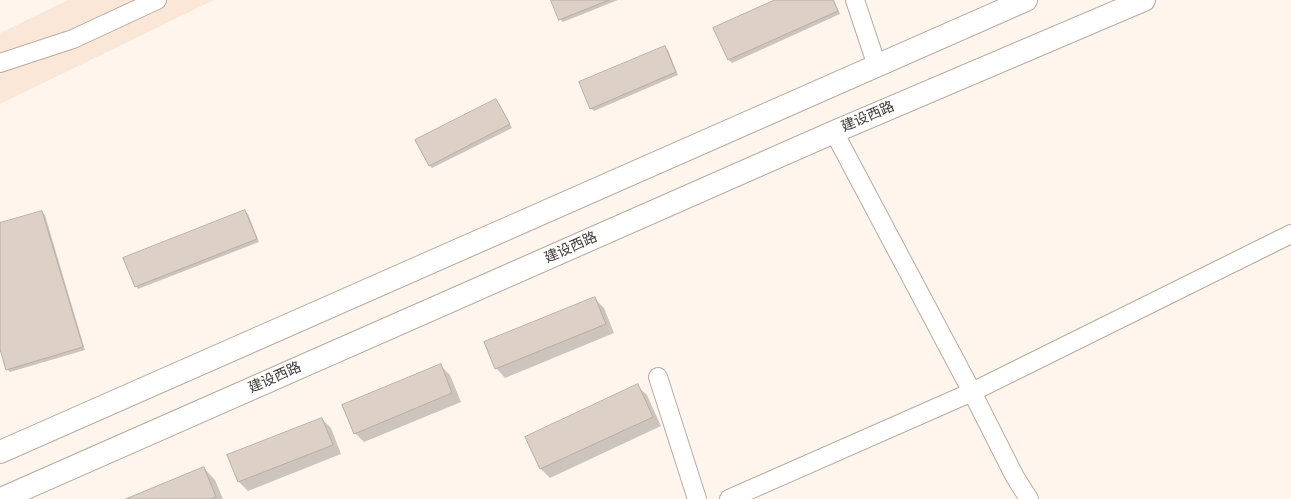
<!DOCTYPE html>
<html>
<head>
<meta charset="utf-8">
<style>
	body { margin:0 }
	canvas { display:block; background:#fff5ec }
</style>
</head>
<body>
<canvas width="1291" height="499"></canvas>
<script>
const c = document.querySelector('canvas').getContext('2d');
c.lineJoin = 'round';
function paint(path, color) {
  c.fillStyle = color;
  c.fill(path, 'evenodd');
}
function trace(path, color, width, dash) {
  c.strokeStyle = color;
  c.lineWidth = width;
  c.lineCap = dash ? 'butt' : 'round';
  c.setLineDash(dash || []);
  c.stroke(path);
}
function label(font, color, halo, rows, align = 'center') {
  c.font = font + ' "Space Grotesk","Noto Sans SC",sans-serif';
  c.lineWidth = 3;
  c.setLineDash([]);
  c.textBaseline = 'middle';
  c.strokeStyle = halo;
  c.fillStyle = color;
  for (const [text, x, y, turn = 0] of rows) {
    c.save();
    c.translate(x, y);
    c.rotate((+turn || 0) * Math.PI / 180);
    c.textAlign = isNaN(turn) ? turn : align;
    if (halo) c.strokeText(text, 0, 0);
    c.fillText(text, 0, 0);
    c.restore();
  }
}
paint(new Path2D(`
	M68,0H214L0,104V33Z`), '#fae7d7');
paint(new Path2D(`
	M552,0H618L563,22L560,19Z
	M778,0H834L840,14L732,63L729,60Z
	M665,47L668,50L678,75L594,111L591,108Z
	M496,100L499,103L512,128L432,168L429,165Z
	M245,211L248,214L259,242L138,289L136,286Z
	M42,212L45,215L85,350L10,372L7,369L0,345V224Z
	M595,299L604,308L614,333L505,378L496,368Z
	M440,365L450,375L461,402L364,442L355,433Z
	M637,386L647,395L661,426L550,478L541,469L527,437Z
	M322,419L331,428L341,454L248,491L239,482L229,456Z
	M204,468L215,480L223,499H129Z`), '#0003');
const building = new Path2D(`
	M551,0H609L559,20Z
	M775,0H833L838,11L728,60L713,28Z
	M665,46L676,72L590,109L579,82Z
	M496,99L510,124L429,166L415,140Z
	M245,210L257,239L135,287L123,258Z
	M42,211L83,347L6,370L0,349V223Z
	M595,297L606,324L495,369L484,342Z
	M441,364L452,393L354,434L342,405Z
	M638,384L653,417L540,469L525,437Z
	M322,418L333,445L238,482L227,455Z
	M204,467L216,497L210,499H126Z`);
paint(building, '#ddd1c7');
trace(building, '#b9aea4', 1);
const street = new Path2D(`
	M855,0L877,66
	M0,63L73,39L157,0
	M834,132L972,392L1015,477L1029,499
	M658,377L697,499
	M729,499L972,392L1291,234`);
const secondary = new Path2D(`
	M0,452L1026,0
	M1,499L834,132L1144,0`);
trace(street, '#b7aca2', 20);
trace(secondary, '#b7aca2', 24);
trace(street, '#fff', 18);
trace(secondary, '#fff', 22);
label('14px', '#3d3834', '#fff', [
	["建设西路",868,117,-23],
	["建设西路",571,248,-24],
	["建设西路",275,378,-24]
]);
</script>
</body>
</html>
